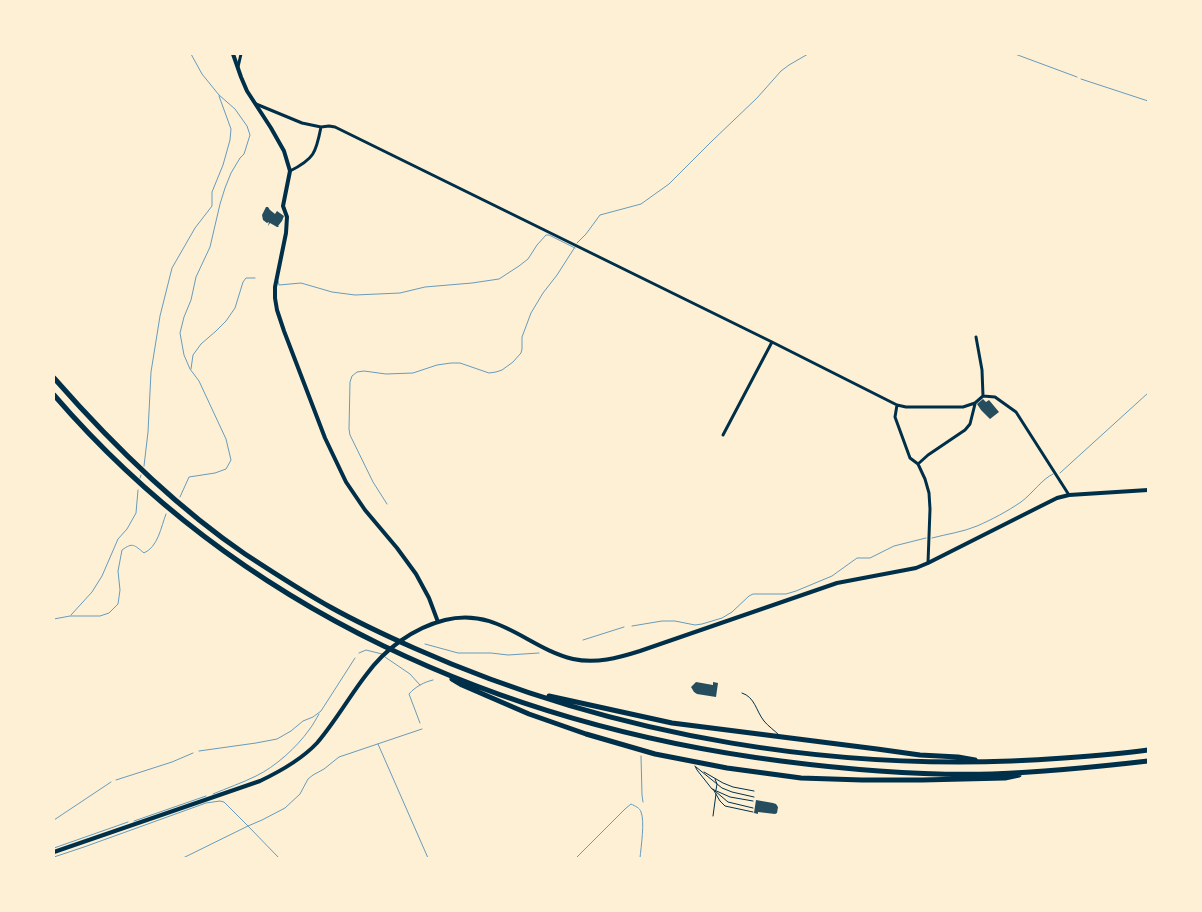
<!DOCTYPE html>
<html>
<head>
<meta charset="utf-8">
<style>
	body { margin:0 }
	#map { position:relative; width:1202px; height:912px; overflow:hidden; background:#fdf0d5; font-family:Figtree,sans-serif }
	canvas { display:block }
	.frame { position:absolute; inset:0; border:55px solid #fdf0d5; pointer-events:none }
</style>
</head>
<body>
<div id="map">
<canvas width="1202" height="912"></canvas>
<div class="frame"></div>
</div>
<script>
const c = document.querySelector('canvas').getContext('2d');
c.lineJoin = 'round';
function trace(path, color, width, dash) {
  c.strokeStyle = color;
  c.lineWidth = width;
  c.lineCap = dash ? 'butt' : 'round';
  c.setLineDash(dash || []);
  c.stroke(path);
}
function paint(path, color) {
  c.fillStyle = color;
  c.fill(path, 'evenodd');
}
trace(new Path2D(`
	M1015,54L1077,77
	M1081,79L1148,101
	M577,243L586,234L600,215L641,204L669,184L712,141L757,98L781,71L789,65L808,54
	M278,281L279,285L301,283L332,292L355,295L400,293L425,287L472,283L499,279L519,266L528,259L537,245L546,235H549L575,248
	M191,369L193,355L201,344L216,331L226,321L235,308L243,282L246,278H255
	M144,466L148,432L151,372L160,316L172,268L195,228L212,206V192L223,165L230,140L231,129L219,96
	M1060,473L1148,393
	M140,478L141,475
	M180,497L189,477L215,473L226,469L231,460L226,439L199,381L190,369L184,355L180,333L184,317L191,300L196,277L210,247L220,204L225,188L231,173L240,158L244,154L250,135L247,126L235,109L219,95L202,74L191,54
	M387,504L373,482L350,435L349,429L350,382L352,376L357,372L364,371L386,374L413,373L437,365L451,363H460L489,373L496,372L502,370L513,362L521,353L522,349V337L531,313L543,293L557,275L575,247
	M932,538C947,534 963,532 977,526C991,520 1008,511 1021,502C1032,494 1042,479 1053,474
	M71,615L92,592L102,576L118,539L127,529L136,513L138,490
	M54,619L70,616H100L109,613L118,604L120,590L118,571L122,550C133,542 134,545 144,553C158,547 161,527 166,514
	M632,626L662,621H675L695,625L702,624L722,618L732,612L749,596L753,594H786L796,591L832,576L857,558H870L894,546L926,538
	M583,640L624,627
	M425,644L458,653H491L508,655L539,653
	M359,653L366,650L382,654
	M385,657L410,674L420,685
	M420,723L409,694C415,687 424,682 433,680
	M378,744L428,858
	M199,751L256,743L277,739L291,731L303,721L313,717L321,711L355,658
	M641,756L642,795L643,802
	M116,780L172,762L193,753
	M213,794C227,788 242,783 256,776C275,767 297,747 309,730C313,725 316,719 319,714
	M54,820L111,782
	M134,821L206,796
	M54,848L128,822
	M54,857L84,847L206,803L220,801L224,802L248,826L183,858
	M279,858L248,826L262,820L285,808L300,794L308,779L313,775L324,769L339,757L422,729
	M576,858L625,809L631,804C635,806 640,808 641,812C645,821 641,847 640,858`), '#669bbc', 1);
paint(new Path2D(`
	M266,207H268L270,210L275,214L277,211L284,216L282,221L278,226L279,227H277L270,223L268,226L269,222L267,223L263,220L262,215Z
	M983,399L986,402L989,400L999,412L990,419L981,410L977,404Z
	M696,682L713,685V682L718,683L716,697L697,694L694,692L691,687Z
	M756,800L773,803L776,804L778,807L777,813L775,814L758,812V814L754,813Z`), '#264d5e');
trace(new Path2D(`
	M742,693C755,697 756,711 764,721C768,726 774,730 779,735
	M695,766L697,770L712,789L730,797L753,801
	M696,767L722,788L732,792L754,797
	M704,772L723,783L733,787L754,791
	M715,779L717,784L716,790
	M713,789L720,801L725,806L753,812
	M715,791L728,802L753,808
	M713,816L716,794`), '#003049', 1);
trace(new Path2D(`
	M238,67L241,54
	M256,104L302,123L321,127L329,126L335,127L772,342L897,405L906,407H963L975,403L983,396L995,397L1016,412L1069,495
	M290,171C314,159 316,153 321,127
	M976,337L982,370L983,396
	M897,405L895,417L910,458L918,464L925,479L929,493L930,509L928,563
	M723,435L772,342
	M918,464L928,455L965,430L970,424L975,404`), '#003049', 3);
trace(new Path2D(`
	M233,54L241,77L247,91L271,128L284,151L290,171L283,206L287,217L286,233L275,287V298L277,310L284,331L325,438L346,482L365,510L397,548L416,574L429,598L438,622
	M54,852L260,781C281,771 301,760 317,743C335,722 349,697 366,675C385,649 413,628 445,620C498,607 527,648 573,659C596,664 618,658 640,651L837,583L916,568L928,563L1039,507L1057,498L1069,495L1148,490`), '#003049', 4);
trace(new Path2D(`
	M54,378C111,443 173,505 245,554C274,573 303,592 332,608C359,623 387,636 414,648C616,738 843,775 1064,758C1092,756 1120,754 1148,750
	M54,395C240,611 502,725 781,761C851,770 921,776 992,774C1044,772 1096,767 1148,761
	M452,679L462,685L529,714L586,734L655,754L727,768L801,778L862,780H922L1005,778L1019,775
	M549,696L672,723L877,749L920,755L958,757L975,760`), '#003049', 5);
</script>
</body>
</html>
